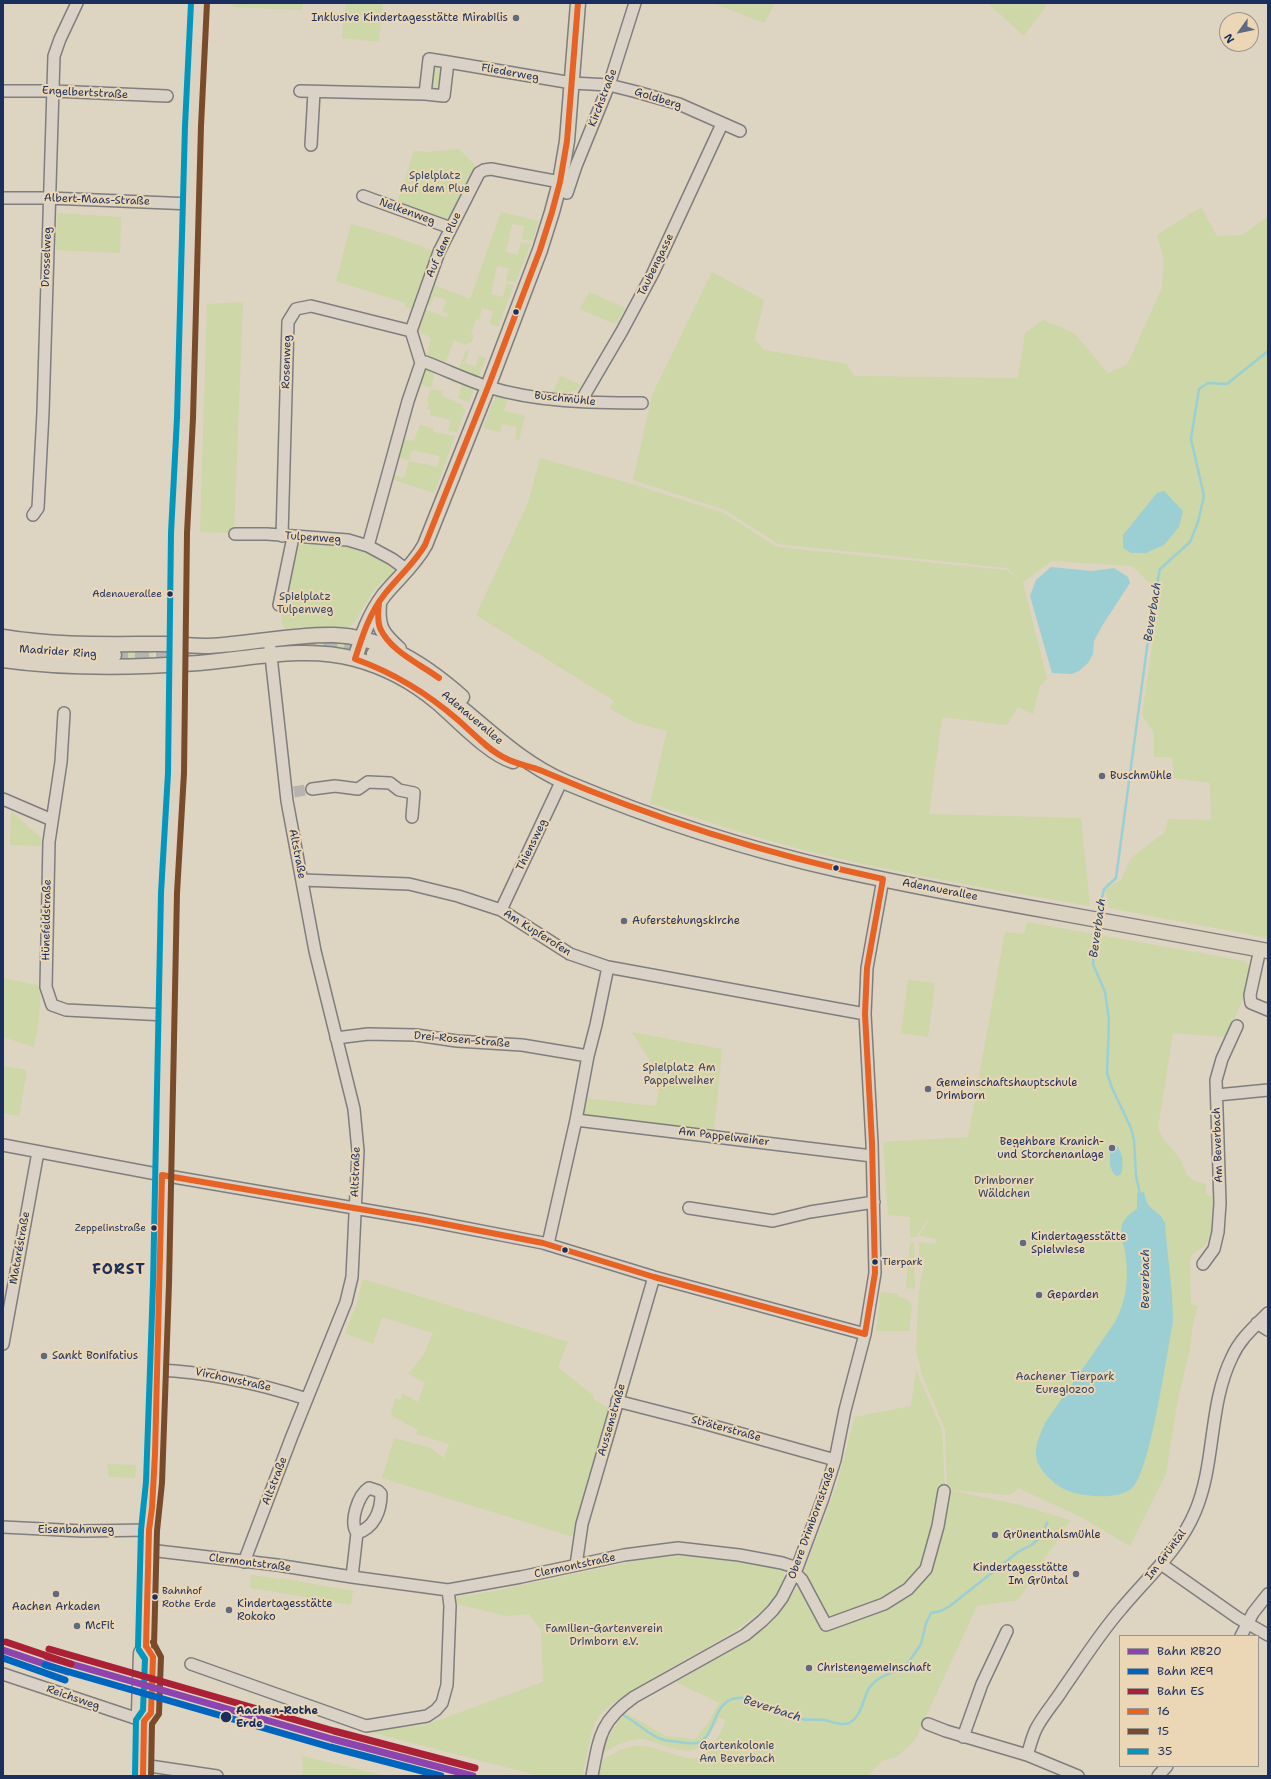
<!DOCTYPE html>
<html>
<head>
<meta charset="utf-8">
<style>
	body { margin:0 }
	#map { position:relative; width:1271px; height:1779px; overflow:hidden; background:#ded4c2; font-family:"Shantell Sans",sans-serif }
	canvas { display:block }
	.frame { position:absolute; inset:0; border:4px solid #1b2f5e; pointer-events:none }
	.legend { position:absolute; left:1119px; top:1635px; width:140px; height:132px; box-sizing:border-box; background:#ebd7b5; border:1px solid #989492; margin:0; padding:5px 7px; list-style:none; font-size:12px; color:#1b2f5e }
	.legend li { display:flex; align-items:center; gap:8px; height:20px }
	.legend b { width:20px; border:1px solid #989492 }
	.north { position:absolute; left:1219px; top:12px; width:40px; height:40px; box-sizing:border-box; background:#ebd7b5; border:1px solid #989492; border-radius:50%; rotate:237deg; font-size:11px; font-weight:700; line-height:16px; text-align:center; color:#1b2f5e }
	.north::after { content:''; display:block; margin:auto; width:14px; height:18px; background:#5f6981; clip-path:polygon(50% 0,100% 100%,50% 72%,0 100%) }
</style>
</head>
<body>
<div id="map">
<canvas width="1271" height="1779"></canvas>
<div class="frame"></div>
<ul class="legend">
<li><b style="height:5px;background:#8e44ad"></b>Bahn RB20</li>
<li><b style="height:5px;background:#0065bd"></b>Bahn RE9</li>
<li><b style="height:5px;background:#aa2135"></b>Bahn ES</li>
<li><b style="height:5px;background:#e76225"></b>16</li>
<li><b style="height:5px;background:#7a4b2a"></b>15</li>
<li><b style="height:5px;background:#0497bd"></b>35</li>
</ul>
<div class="north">N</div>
</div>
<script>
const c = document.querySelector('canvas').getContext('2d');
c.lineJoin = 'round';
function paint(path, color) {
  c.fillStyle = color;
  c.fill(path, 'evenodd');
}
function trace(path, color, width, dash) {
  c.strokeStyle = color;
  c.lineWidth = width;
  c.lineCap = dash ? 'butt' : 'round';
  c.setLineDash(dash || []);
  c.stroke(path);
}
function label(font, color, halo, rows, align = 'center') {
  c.font = font + ' "Shantell Sans",sans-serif';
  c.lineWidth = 4;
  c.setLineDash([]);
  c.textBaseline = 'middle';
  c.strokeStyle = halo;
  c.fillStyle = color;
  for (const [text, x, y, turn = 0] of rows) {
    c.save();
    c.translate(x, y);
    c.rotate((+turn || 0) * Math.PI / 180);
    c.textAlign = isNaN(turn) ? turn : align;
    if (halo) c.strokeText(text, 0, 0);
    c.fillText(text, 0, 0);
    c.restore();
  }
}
paint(new Path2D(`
	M220,3H303L302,10L234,7L231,4Z
	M346,3H383L379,42L342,38Z
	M713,3H775L764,23Z
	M988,3H1048L1024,36Z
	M433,64L443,65L440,90L437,92L432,91L430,87Z
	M459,149L476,166L448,222L397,203L414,151L426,152Z
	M1201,207L1217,236L1242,235L1268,216V938L1109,908L1105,889L1121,880L1131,858L1165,832L1168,819L1211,820L1210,783L1174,778L1172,757H1154V733L1142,715L1160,593L1132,566L1052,561L1023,582L1047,679L1040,686L1033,714L1018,707L1007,725L942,717L929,814L1081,818L1090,906C998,890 906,875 816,853C760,839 705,821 650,803L667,731L636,723L609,708L614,701L476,615L528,503L540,458L632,484L724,513L777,547L1006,570L1019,579L1007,568L778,544L725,510L633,480L652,395L712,272L764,300L755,339L764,350L847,364L854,376L1018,378L1025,333L1043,320L1074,333L1108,373L1127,365L1162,288L1164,259L1157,235Z
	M501,212L539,221L532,241L522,239L524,226L512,224L506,252L518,255L521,242L531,244L515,283L514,281H506L509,268L497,266L491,294L503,297L506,284L514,285L498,327L490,323L493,311L482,308L479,320L476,319L471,335L474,336L471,343L468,342L466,345L454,340L444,366L426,358L431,338L416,330L422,308L447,318L448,314L442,311L446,300L434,296L430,306L424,304L431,284L470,299Z
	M57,213L121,217L120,253L56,250Z
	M351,224L390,235L436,252L413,309L405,307L406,303L336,281Z
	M589,292L625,308L618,322L612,323L580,309Z
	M243,302L234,533L200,532L207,304Z
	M466,350L469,351L465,363L475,367L479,356L486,358L478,379L458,371Z
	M424,367L435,370L431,388L417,383Z
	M452,376L475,386L469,402L458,398L462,384L451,382Z
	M560,376L581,385C573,394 564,393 553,392Z
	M431,389L443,391L442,396L463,405L462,408L466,409L457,432L448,431L451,420L430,415L431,410L427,409L429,402L427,401Z
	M496,394L508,397L504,411L525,416L519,440L515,439L517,427L502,424L500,432L483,428Z
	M420,425L433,428L434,432L455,436L434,493L391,479L392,475L404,478L409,461L438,467L440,456L412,450L409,460L394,456L399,439L414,441Z
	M299,544C313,544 328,543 342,546C355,548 381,556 391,564C394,567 393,569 393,573L375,588L357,618L353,624L347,628L303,630V627L285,629L282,623L281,613L296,545Z
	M317,639L353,643L354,647L350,651L289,649L288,642Z
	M112,649H154L152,659L112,662Z
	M11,811L41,838V846L10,845Z
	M1027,922L1245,961L1252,968L1247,990L1228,1033L1225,1037L1173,1033L1158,1127C1162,1142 1174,1148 1180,1160C1184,1167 1185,1174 1191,1179C1195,1182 1201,1183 1206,1184V1195L1213,1196L1212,1232L1209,1240L1204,1246L1192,1254L1190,1261L1191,1304L1198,1306L1193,1323L1190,1349L1177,1404L1166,1474L1130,1546L1081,1517L1018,1488L1014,1493L1009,1495L952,1490L947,1485L945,1430L922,1375L916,1350L918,1303L921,1277L925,1263L919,1259V1242L935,1244L937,1239L919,1236L929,1220H927L916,1237H910V1217L888,1215L883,1142L968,1137L1005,932L1024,934Z
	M3,978L41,986L39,1019L34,1047L3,1037Z
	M908,980L935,983L928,1037L901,1033Z
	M632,1032L722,1049L714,1131L582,1116L584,1098L656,1106L661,1079Z
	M3,1066L27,1070L19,1116L3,1113Z
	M910,1243H914L915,1289L906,1288Z
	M363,1279L568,1342L558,1367L594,1396L593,1399L610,1409L574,1537L382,1478L394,1438L431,1448L444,1458L449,1444L416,1434L418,1430L391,1415L395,1398L401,1400L402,1393L418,1402L425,1383L408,1374L423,1356L433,1333L382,1317L373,1344L345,1333L356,1306Z
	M881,1292L897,1294L898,1297L905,1298L912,1304L909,1331H876Z
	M916,1370L942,1430L945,1489L1020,1505L1070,1520L1018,1600L977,1606L915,1740L898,1756L882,1761L867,1776H599L603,1759C614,1753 627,1745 640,1746C651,1746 660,1750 670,1753C679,1756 691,1761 700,1757C711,1753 722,1731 726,1720L719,1718C700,1753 697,1756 659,1744C653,1742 644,1738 638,1739C626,1740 613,1747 603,1753C608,1736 614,1725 626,1713L666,1736L695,1739L708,1723L719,1703L676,1682L748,1641L767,1627L788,1602L799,1583L807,1564L836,1487L855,1417L911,1406Z
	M107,1464L136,1465L135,1478L109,1477Z
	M674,1556C704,1557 759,1556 784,1572C785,1608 713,1644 686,1659C667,1670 647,1682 628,1693C617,1700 604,1708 597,1719C591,1727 585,1765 583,1776H540L366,1731L425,1725L543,1682L541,1630L529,1614L507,1616L457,1604L455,1601L457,1597L494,1591L650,1558Z
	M251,1575L279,1579L277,1592L250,1588Z
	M280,1578L353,1591L351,1605L277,1592Z
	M302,1756L385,1776H303Z`), '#cdd7a7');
paint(new Path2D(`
	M1164,491L1183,511L1179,527L1164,545L1146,553H1131L1123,548V535L1157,493Z
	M1051,567L1092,571L1114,568L1128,577L1130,583L1102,626L1094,641L1093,654L1088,663L1079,671L1072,674L1052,673L1030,596L1036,580Z
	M1115,1145C1123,1150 1124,1165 1121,1174L1117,1176L1113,1173L1110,1165V1148Z
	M1144,1192C1148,1214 1158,1207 1165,1223C1167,1255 1173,1288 1173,1320C1172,1330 1169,1340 1168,1350C1163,1377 1149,1470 1133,1487C1121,1501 1079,1497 1064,1489C1052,1483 1037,1468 1036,1455C1035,1444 1041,1433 1045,1423L1115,1322C1127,1299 1129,1278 1125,1252C1124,1245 1119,1232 1122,1225C1125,1217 1131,1213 1137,1209V1193Z`), '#9bcfd4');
trace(new Path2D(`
	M1098,915L1104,889L1116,878L1153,603L1160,569L1190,542L1198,522L1204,496L1191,439L1199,389L1208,383L1227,384L1268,351
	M1096,924L1093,964L1105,992L1109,1020L1107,1073L1112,1088L1131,1128L1134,1140L1136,1176L1140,1194
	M623,1715C637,1722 647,1734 661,1739C667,1741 674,1741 679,1742C685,1743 692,1744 697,1743C719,1736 710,1695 744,1698C762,1700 778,1714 795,1718C805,1721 815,1719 825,1720C832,1722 841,1726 849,1723C861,1717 863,1700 868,1690C875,1677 891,1672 904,1669L921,1644L926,1623L931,1613L941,1611L950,1606L1018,1552L1033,1544L1042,1535L1047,1523`), '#9bcfd4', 2.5);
trace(new Path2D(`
	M294,792L312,789`), '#b7b3ae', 11, [11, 5.5]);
trace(new Path2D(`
	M114,655L206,654L310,643L345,646L374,654`), '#b7b3ae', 14, [14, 7]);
const minor = new Path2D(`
	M448,62L444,96L425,94L429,59L448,62L572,83L609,85L637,92L679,104L740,131
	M3,91H53L167,96
	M300,91L425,94
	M311,145L314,92
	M567,193L576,166L609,85L635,3
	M363,196L451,228
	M3,198H49L192,204
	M411,331L439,252L479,173L484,170L491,169L560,182
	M411,331L421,363
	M421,363L425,362C446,370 467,380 488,387C537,402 591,403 642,403
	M581,401L622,331L653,273L722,124
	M33,515L38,508L43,412L54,56L60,39L77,3
	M235,534H267L348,540L368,546L392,559L407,570
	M282,536L288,322L296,309L311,306L411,331
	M368,546L408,401L421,363
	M279,605L293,537
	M64,713L61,762L49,842L46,987L52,1005L66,1010L166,1015
	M312,789L335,786L358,789L368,782L390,783L399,790L414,793L412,817
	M3,799L52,820
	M302,880L409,884L458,896L501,910L570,954L608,967L865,1014
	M501,910L562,780
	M1260,949L1250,995L1251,1003L1268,1010
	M336,1038L368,1034L416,1035L457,1041L522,1045L588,1056
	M1217,1095L1268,1090
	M576,1120L872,1156
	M3,1145L162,1175L424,1220L543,1243L654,1277L865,1334
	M689,1208L773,1221L810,1212L874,1202
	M548,1244L576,1120L588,1056L596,1025L608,967
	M1203,1264L1214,1249L1218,1232L1220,1203L1216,1080L1222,1059L1237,1026
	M1257,1323L1268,1330
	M3,1344L38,1152
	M158,1370C210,1372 257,1383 307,1399
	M617,1401L703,1423L835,1460
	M3,1527L82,1531L149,1530
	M149,1550L277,1565L352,1577L448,1590L521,1577L624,1555L678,1548L739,1555L782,1563L797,1568
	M244,1562L292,1436L346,1302L352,1277L358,1151L354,1109L315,951L287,801L270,647
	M1161,1564L1238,1618L1268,1635
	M576,1565L582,1524L654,1277
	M795,1573L802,1580L826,1625L884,1604L908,1589L926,1569L938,1526L944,1491
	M352,1577L357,1533C349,1522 358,1495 369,1488L378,1491L381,1494C381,1511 374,1528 357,1533
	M1241,1636L1253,1613L1268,1594
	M191,1664L366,1726L427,1716L436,1710L442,1703L447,1685L450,1606L448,1590
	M3,1674L144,1721
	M928,1724L946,1731L1027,1755L1078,1776
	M963,1737L982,1684L1007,1631
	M1027,1755C1030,1747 1032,1737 1036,1729C1043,1715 1055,1702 1063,1689C1082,1662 1100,1633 1122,1608C1148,1577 1179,1550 1195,1512C1216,1463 1208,1406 1232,1357C1240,1339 1254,1327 1268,1313
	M143,1765L217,1776
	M592,1776C599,1738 600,1721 634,1697L745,1635L762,1621L773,1610L782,1598L797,1568L823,1498L835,1460L845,1410L865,1334L875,1273L872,1143L865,1014L867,968L883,879
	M1158,1776L1167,1766`);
const major = new Path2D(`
	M379,604C377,627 382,634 399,649
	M3,637C56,646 109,644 163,644C178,644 193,646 208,646C250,644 292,634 334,635C383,636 427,666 462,697
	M3,648L54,653L114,655
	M374,654C398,664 420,676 441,692C483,723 515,760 565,782C653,819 746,849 839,870C912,886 986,900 1060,913C1129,925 1199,939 1268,951
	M355,659C362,636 369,615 384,595C398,578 414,565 425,545L488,387L540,250L552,212L560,182L567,141L578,3
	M3,660C68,669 134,668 199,663C250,659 304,645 355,659C385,667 413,682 437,702C457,719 489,754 513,761
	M146,1646L149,1530L154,1483L161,1284L169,893L176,773L179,533L185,418L193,126L199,3
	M144,1721L151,1713L153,1657L146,1646
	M143,1776L144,1721L139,1711L141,1653L146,1646`);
trace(minor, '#7f7e7f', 14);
trace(major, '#7f7e7f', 17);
trace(minor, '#dad2c6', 11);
trace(major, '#dbd2c1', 14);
const rail = new Path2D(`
	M472,1776H473`);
trace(rail, '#a19e9b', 4);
trace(rail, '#ebd7b5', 2.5, [8]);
trace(new Path2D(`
	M578,3L567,141L560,182L552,212L540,250L488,387L425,545C414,564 397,578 384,595C369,614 362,637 355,659C394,673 427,693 458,720C473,733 487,749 505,758C518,765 534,767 547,773C656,820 767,854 883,879
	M379,603C378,611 377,620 380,628C390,651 420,664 439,678
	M162,1175L424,1220L543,1243L654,1277L865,1334
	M865,1334L875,1273L872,1143L865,1014L867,968L883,879
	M146,1646L149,1530L152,1508L155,1454L162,1175
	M143,1776L144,1721L151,1713L153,1657L146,1646`), '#e76225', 6);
trace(new Path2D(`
	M154,1646L157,1531L162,1483L169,1284L177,893L184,773L187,533L193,418L201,126L207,3
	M151,1776L152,1724L159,1714L161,1657L153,1642`), '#7a4b2a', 6);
trace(new Path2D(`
	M138,1646L141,1530L146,1482L153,1284L161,893L168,773L171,533L177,418L185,126L191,3
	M135,1776L136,1720L143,1710L145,1659L139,1650`), '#0497bd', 6);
trace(new Path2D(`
	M3,1650L68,1672
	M47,1657L332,1739L473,1776`), '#8e44ad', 7);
trace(new Path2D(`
	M3,1658L65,1680
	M45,1665L330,1747L441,1776`), '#0065bd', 7);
trace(new Path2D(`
	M6,1642L71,1664
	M49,1649L334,1731L475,1768`), '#aa2135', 7);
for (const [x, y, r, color] of [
	[516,18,4,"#5f6981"],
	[516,312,3.5,"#1b2f5e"],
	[170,594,3.5,"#1b2f5e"],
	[1102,776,4,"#5f6981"],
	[836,868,3.5,"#1b2f5e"],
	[624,921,4,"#5f6981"],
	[928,1089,4,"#5f6981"],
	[1112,1148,4,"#5f6981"],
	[154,1228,3.5,"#1b2f5e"],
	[1023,1243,4,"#5f6981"],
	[565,1250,3.5,"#1b2f5e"],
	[875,1262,3.5,"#1b2f5e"],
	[1039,1295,4,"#5f6981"],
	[44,1356,4,"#5f6981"],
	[995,1535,4,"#5f6981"],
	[1076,1574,4,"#5f6981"],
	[56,1594,4,"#5f6981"],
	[155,1597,3.5,"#1b2f5e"],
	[229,1610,4,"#5f6981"],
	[77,1626,4,"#5f6981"],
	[809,1668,4,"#5f6981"],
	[226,1717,6,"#1b2f5e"]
]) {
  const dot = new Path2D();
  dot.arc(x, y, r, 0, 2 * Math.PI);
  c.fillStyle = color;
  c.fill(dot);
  trace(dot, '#ebd7b5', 1.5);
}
label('10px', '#1b2f5e', '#ebd7b5', [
	["Adenauerallee",162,594],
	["Zeppelinstraße",146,1228],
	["Tierpark",882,1262,"left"],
	["Bahnhof",162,1591,"left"],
	["Rothe Erde",162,1604,"left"]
], 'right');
label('11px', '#1b2f5e', '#ebd7b5', [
	["Inklusive Kindertagesstätte Mirabilis",508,18,"right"],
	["Buschmühle",1110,776],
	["Auferstehungskirche",632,921],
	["Gemeinschaftshauptschule",936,1083],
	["Drimborn",936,1096],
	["Begehbare Kranich-",1104,1142,"right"],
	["und Storchenanlage",1104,1155,"right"],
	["Kindertagesstätte",1031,1237],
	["Spielwiese",1031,1250],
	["Geparden",1047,1295],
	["Sankt Bonifatius",52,1356],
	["Grünenthalsmühle",1003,1535],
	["Kindertagesstätte",1068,1568,"right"],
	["Im Grüntal",1068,1581,"right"],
	["Kindertagesstätte",237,1604],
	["Rokoko",237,1617],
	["Aachen Arkaden",56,1607,"center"],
	["McFit",85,1626],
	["Christengemeinschaft",817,1668]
], 'left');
label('11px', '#1b2f5e', '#ebd7b5', [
	["Fliederweg",510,73,10],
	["Engelbertstraße",85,93,3],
	["Kirchstraße",603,98,-69],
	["Goldberg",658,99,17],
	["Albert-Maas-Straße",97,200,2],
	["Nelkenweg",407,212,20],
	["Auf dem Plue",444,245,-66],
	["Drosselweg",47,257,-88],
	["Taubengasse",656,265,-64],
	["Rosenweg",287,362,-88],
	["Buschmühle",565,399,6],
	["Tulpenweg",313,538,4],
	["Madrider Ring",58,652,4],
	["Adenauerallee",472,718,40],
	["Thiensweg",532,845,-64],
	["Altstraße",297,854,79],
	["Adenauerallee",940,890,11],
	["Hünefeldstraße",47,920,-89],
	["Am Kupferofen",537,933,32],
	["Drei-Rosen-Straße",462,1040,5],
	["Am Pappelweiher",724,1137,7],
	["Am Beverbach",1218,1145,-92],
	["Altstraße",356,1172,-88],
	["Mataréstraße",20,1248,-80],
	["Virchowstraße",233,1380,12],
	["Aussemstraße",612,1420,-74],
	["Sträterstraße",726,1429,15],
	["Altstraße",275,1481,-69],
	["Obere Drimbornstraße",812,1523,-70],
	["Eisenbahnweg",76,1530],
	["Im Grüntal",1166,1555,-53],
	["Clermontstraße",250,1563,7],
	["Clermontstraße",575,1566,-12],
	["Reichsweg",73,1698,19]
]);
label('11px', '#344866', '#ebd7b5', [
	["Spielplatz",435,176],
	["Auf dem Plue",435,189],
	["Spielplatz",305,597],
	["Tulpenweg",305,610],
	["Spielplatz Am",679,1068],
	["Pappelweiher",679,1081],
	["Drimborner",1004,1181],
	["Wäldchen",1004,1194],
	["Aachener Tierpark",1065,1377],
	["Euregiozoo",1065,1390],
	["Familien-Gartenverein",604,1629],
	["Drimborn e.V.",604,1642],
	["Gartenkolonie",737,1746],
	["Am Beverbach",737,1759]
]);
label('bold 11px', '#1b2f5e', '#ebd7b5', [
	["Aachen-Rothe",236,1711],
	["Erde",236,1724]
], 'left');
label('italic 12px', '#2a4771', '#ebd7b5', [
	["Beverbach",1153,612,-81],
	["Beverbach",1098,928,-82],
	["Beverbach",1146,1279,-90],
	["Beverbach",772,1709,18]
]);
c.letterSpacing = '1px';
label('bold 15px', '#1b2f5e', '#ebd7b5', [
	["FORST",119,1270]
]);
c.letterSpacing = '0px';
</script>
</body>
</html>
